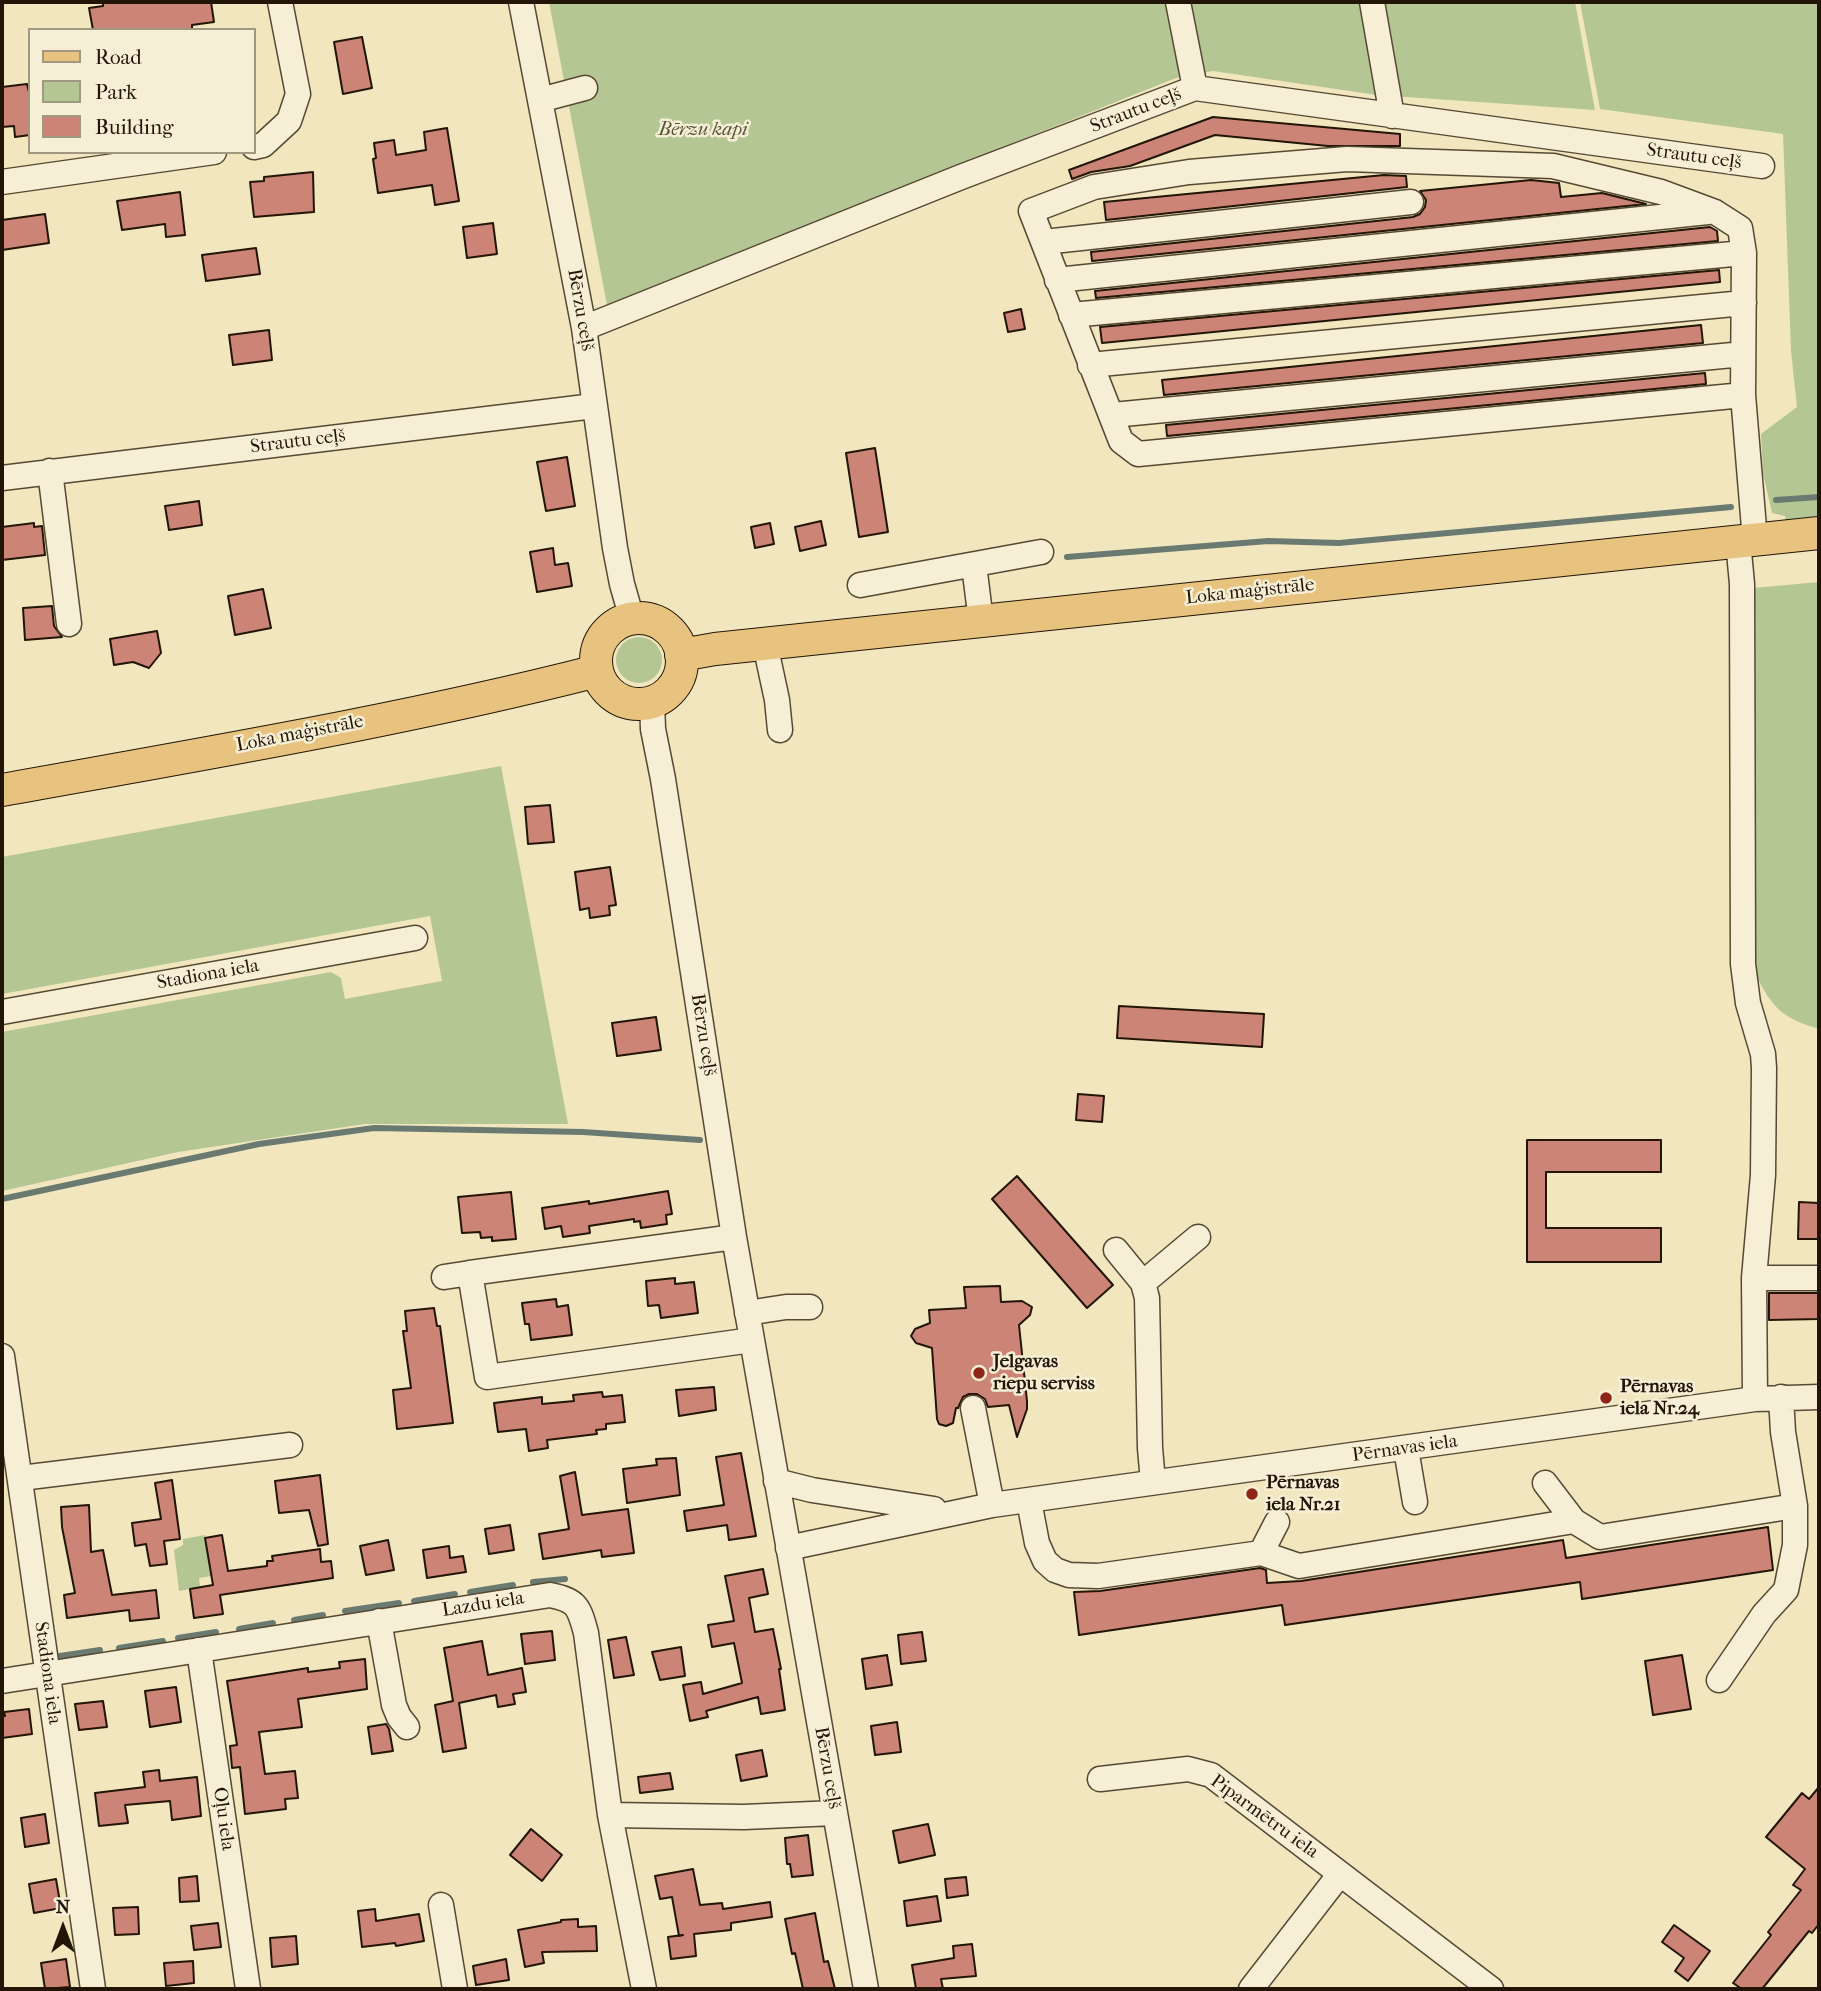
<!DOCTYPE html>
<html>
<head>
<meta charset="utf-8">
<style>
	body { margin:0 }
	#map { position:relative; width:1821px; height:1991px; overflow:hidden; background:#f1e6be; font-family:"IM FELL French Canon",serif }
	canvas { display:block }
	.frame { position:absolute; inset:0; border:4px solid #221505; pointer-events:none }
	.legend { position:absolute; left:28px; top:28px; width:228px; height:126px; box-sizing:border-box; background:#f6efd5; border:2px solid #a19882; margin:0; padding:9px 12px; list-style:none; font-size:21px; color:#221505 }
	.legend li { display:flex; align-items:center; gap:14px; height:35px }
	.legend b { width:35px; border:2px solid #a19882 }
	.north { position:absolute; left:28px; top:1893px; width:70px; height:70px; -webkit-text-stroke:5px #f6efd5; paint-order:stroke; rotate:0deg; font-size:19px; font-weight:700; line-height:28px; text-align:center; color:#221505 }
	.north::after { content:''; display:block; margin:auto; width:24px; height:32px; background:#221505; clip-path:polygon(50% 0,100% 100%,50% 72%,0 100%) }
</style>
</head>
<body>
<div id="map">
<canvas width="1821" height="1991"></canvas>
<div class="frame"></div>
<ul class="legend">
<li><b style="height:9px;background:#e8c37f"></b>Road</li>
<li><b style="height:19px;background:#b5c695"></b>Park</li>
<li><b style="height:19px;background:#cc8477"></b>Building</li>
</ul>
<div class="north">N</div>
</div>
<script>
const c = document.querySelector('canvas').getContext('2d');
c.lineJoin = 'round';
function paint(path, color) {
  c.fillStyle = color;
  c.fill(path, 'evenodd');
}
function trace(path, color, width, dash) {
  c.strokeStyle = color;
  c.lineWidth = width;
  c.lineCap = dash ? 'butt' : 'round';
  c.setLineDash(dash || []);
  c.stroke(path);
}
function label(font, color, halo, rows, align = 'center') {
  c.font = font + ' "IM FELL French Canon",serif';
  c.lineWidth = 5;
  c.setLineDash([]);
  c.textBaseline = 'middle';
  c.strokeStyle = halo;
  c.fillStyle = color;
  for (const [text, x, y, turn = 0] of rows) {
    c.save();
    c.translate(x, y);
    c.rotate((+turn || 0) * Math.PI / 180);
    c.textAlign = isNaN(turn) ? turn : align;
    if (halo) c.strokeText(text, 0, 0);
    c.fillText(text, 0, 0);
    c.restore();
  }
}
paint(new Path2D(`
	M549,2H1575L1595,110L1377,95L1213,71L1176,78L607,305Z
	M1580,2H1819V516L1786,521L1785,516L1772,513L1763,473L1761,434L1797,407L1791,351L1783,134L1600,109Z
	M1819,582V1029C1780,1017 1774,1009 1755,974L1753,588Z
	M616 660a23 23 0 1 1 46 0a23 23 0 1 1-46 0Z
	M501,766L568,1124H365L178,1152L2,1191V1032L331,972L341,978L345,999L442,981L430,916L2,994V857Z
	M205,1535L211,1576L199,1578L200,1587L179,1591L174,1550L183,1545V1539Z`), '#b5c695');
trace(new Path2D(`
	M1776,500L1819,497
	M1067,557L1268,541L1339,543L1731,507
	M2,1199L259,1144L374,1128L583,1132L700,1140
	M533,1582L565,1579
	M470,1592L513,1585
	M414,1601L455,1594
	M345,1611L399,1603
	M294,1620L323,1615
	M239,1629L273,1623
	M178,1638L216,1632
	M119,1648L163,1641
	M53,1654V1657L100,1650`), '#6b7a70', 6);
const building = new Path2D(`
	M103,2H211L214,22L192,25V30H93L89,8L103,6Z
	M362,37L372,88L343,94L334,42Z
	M27,84L30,96V135L15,137L14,126L2,127V87Z
	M1213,117L1400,134V146H1328L1215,135L1130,166L1091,172L1072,179L1069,170Z
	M447,128L459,201L435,205L432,185L378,193L373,159L376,158L374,143L394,140L396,155L426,150L424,132Z
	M313,172L314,212L254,217L250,182L264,181V177Z
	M1384,175L1406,176L1407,187L1106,220L1104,202Z
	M1531,180L1559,183L1561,197L1602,193L1646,204L1092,261L1091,252L1413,217L1420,214L1425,207L1426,200L1420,191Z
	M180,192L185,235L166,237L165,224L122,230L117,201Z
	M45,214L49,243L2,250V220Z
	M493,223L497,254L467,258L463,227Z
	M1710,227L1717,231L1718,241L1096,298L1095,291Z
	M256,248L260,274L206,281L202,255Z
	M1719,270L1720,282L1102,343L1100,327Z
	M1021,309L1025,329L1008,332L1004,313Z
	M1701,325L1703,343L1164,395L1162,380Z
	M269,330L272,360L233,365L229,335Z
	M1705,373L1706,384L1167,436L1166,425Z
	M875,448L888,532L859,537L846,453Z
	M567,457L575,506L546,511L537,462Z
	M199,501L202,525L169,530L165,506Z
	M821,521L826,545L800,551L795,527Z
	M34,523V527L42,526L45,555L2,560V527Z
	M770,523L774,544L755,548L751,527Z
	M553,548L555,565L568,563L572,586L537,592L530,552Z
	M263,589L271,628L235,635L228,596Z
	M52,606L54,626L62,637L25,640L23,608Z
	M157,631L161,653L149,668L133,662L114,665L110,639Z
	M550,805L554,842L528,844L525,807Z
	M610,867L616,905L609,906L610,915L590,918L589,908L580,910L575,872Z
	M1119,1006L1264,1014L1262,1047L1117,1038Z
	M656,1017L661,1050L617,1056L612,1023Z
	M1078,1094L1104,1096L1102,1122L1076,1120Z
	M1527,1140H1661V1172H1546V1228H1661V1262H1527Z
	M1017,1176L1113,1285L1087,1308L992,1199Z
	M668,1191L672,1214L666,1215L667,1224L641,1228L640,1221L634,1222V1219L589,1226L590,1233L563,1237L561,1226L545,1229L542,1208L589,1201V1204Z
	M511,1192L516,1239L492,1241V1237L481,1238L480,1232L462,1233L458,1197Z
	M1799,1202L1819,1203V1239H1798Z
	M675,1278V1284L694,1282L698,1313L661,1318L659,1305L648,1306L646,1281Z
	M1000,1286L1001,1302L1022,1301L1032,1307L1030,1315L1019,1325L1027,1401V1409L1017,1437L1009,1405L988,1407L985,1399L977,1394H969L963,1397L958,1408H956L953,1423L946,1426L939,1424L937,1419L932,1348L916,1343L911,1336L915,1329L930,1323L929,1310L966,1308L964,1287Z
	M1769,1293H1819V1319L1769,1320Z
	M556,1299L557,1307L568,1305L572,1335L531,1340L529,1324H525L522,1303Z
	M434,1308L437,1326H440L453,1423L397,1429L393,1390L411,1388L403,1331H407L405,1311Z
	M714,1387L716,1410L679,1416L676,1390Z
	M602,1392L603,1397L622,1395L625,1422L606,1424V1429L596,1430L597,1434L547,1440L548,1448L529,1451L526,1429L498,1432L494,1403L542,1397V1404L574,1401L573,1395Z
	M741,1453L756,1536L729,1540L727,1525L687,1531L684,1511L724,1505L716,1457Z
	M676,1458L680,1495L627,1503L623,1469L657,1465L656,1459Z
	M575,1472L582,1515L628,1509L634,1553L602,1557L601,1550L543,1559L539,1534L569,1529L560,1476Z
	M320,1475L328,1544L318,1546L309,1510L279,1513L275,1481Z
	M172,1480L180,1539L164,1541L167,1564L150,1566L146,1544L135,1546L132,1523L161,1519L155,1483Z
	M89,1505L91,1552L103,1550L112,1595L156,1590L159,1618L130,1621L129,1610L67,1618L64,1595L75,1593L62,1527L61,1507Z
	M510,1525L514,1550L489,1554L485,1529Z
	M1768,1527L1773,1570L1582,1599L1580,1582L1285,1625L1282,1605L1079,1635L1074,1592L1100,1591L1260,1568L1266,1570L1267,1583L1301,1581L1563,1540L1566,1558Z
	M222,1535L228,1571L267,1566V1561H273L272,1556L320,1549L321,1562L331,1561L333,1578L220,1595L223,1614L194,1618L190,1589L213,1585L205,1538Z
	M388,1540L394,1570L366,1575L360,1546Z
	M449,1546L450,1558L463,1556L466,1572L427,1578L423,1550Z
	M763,1569L768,1594L749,1598L755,1632L773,1629L781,1669H779L785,1710L761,1714L758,1697L706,1711L708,1717L690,1721L683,1685L701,1682L703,1694L742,1683L734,1643L712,1647L708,1625L734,1621L725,1576Z
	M552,1631L555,1660L525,1664L521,1634Z
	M922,1632L926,1661L901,1664L898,1635Z
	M626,1637L634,1675L614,1678L608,1640Z
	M482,1641L488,1675L522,1668L526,1692L513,1694L515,1704L498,1707L496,1695L459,1703L466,1748L443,1752L435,1705L453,1701L444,1648Z
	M681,1647L685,1676L660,1680L652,1652Z
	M887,1655L892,1685L866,1689L862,1659Z
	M1682,1655L1691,1709L1653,1715L1645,1661Z
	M365,1659L367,1689L298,1699L302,1727L259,1732L265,1774L295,1771L298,1798L285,1799L286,1809L245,1814L240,1767L232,1768L230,1746L237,1745L227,1681L308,1668V1672L340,1668L339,1662Z
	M176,1687L181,1722L150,1727L145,1691Z
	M103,1701L107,1727L79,1730L75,1704Z
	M29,1709L32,1734L2,1738V1716H5L4,1712Z
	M897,1722L901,1752L875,1755L871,1726Z
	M386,1724L389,1729L393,1751L372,1754L368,1727Z
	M762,1750L767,1776L741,1781L736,1755Z
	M159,1770L160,1781L197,1777L201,1816L172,1820L170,1801L125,1805L128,1823L99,1826L95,1793L145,1787L143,1772Z
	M670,1773L673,1789L640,1793L638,1777Z
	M1819,1787V1924L1812,1933L1809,1931L1762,1989H1742L1733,1983L1771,1935L1768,1932L1801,1890L1793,1885L1805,1869L1766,1837L1802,1793L1809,1799Z
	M45,1814L49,1843L25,1847L21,1818Z
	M928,1824L935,1855L899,1863L893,1831Z
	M531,1829L562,1855L542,1881L510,1855Z
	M808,1835L813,1875L792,1877L790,1864H787L785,1838Z
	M693,1869L700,1905L722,1903L723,1909L770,1902L772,1917L731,1923V1930L694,1934L696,1956L671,1959L668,1937L683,1935L679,1936L672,1897L660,1899L655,1876Z
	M197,1876L199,1901L180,1902L179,1878Z
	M966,1877L968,1895L947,1898L945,1879Z
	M56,1879L61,1908L34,1913L29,1884Z
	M937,1896L941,1921L907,1926L904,1901Z
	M138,1907L139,1934L115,1935L113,1908Z
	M375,1909L376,1921L419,1914L424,1941L396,1946L395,1943L362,1947L358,1911Z
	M815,1913L824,1962L828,1961L835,1989H803L795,1953L792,1954L785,1919Z
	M578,1919V1927L596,1926L597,1951L542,1952L544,1963L525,1967L518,1930L561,1922V1920Z
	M218,1923L221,1947L194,1950L191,1926Z
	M1674,1925L1710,1951L1688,1981L1675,1971L1684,1958L1662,1942Z
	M296,1936L298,1964L272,1967L270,1938Z
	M972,1944L976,1976L941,1979L943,1989H916L912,1965L954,1958L953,1946Z
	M66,1959L70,1987L45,1989L41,1963Z
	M506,1959L509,1980L476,1985L473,1966Z
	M193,1961L194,1983L166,1986L164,1963Z`);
paint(building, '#cc8477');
trace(building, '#221505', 2);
const minor = new Path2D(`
	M521,2L584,328L615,548L622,584L632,619
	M1178,2L1195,88
	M1372,2L1392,116
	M540,100L585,88
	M254,147L263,145L289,121L298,94L280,2
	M2,182L214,152
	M1044,242L1411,202
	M1057,280L1708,212
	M1071,315L1744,253
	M584,328L961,177L1195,88L1762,166
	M1090,365L1744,303
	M1743,395L1138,454L1121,441L1031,211L1094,187L1189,172L1347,159L1553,166L1661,192L1715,212L1740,228L1744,253L1743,395L1755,540
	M1113,415L1743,354
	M50,471L69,624
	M2,478L594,406
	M1738,541L1742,584L1743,964L1748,1003L1763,1054L1764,1068L1763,1175L1754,1278L1755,1399
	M974,565L981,621
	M860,585L1041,552
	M765,644L777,700L780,730
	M652,702L653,729L663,779L734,1237L866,1989
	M2,1012L415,938
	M734,1237L470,1273L487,1377L752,1340
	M1116,1250L1143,1283L1147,1298L1150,1448L1153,1482
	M444,1277L470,1273
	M1754,1278H1819
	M1143,1283L1198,1237
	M747,1313L786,1307H810
	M2,1356L93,1989
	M973,1408L992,1505
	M1406,1449L1415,1502
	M21,1478L290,1445
	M776,1481L812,1490L934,1509
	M1545,1483L1574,1521
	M1029,1501L1037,1543L1045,1561L1055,1570L1069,1575L1098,1576L1261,1553L1299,1566L1574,1521L1600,1537L1795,1506
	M788,1548L992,1505L1755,1399L1819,1397
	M1261,1553L1277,1522
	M379,1621L394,1705L399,1717L407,1727
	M199,1650L248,1989
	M1719,1680L1764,1614L1786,1590L1795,1545V1506L1783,1432L1781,1397
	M2,1681L550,1595C577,1600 579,1607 586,1633L610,1815L644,1989
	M1100,1779L1188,1769L1211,1775L1491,1989
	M610,1815L744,1817L835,1813
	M441,1905L455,1989
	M1251,1989L1340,1874`);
const major = new Path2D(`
	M596 661a43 43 0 1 1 86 0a43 43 0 1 1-86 0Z
	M681,655L715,649L1819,533
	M2,790C201,754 401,721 597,671`);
trace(minor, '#564933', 27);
trace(major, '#221505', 34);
trace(minor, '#f6efd5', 24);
trace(major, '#e8c37f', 32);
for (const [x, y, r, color] of [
	[979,1373,7,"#8f2418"],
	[1606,1398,7,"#8f2418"],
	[1252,1494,7,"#8f2418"]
]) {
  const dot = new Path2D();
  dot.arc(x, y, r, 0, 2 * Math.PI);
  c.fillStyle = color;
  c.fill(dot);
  trace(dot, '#f6efd5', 2.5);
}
label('19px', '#221505', '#f6efd5', [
	["Strautu ceļš",1136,111,-21],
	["Strautu ceļš",1694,157,8],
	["Bērzu ceļš",580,310,80],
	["Strautu ceļš",298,442,-7],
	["Loka maģistrāle",1250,592,-6],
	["Loka maģistrāle",300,734,-11],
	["Stadiona iela",208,975,-10],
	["Bērzu ceļš",703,1035,81],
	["Pērnavas iela",1405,1449,-8],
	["Lazdu iela",483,1605,-9],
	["Stadiona iela",47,1673,82],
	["Bērzu ceļš",827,1768,80],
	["Piparmētru iela",1264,1817,36],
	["Oļu iela",223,1819,82]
]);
label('italic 19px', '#555337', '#f6efd5', [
	["Bērzu kapi",703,130]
]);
label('bold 19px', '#221505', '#f6efd5', [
	["Jelgavas",993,1362],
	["riepu serviss",993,1384],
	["Pērnavas",1620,1387],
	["iela Nr.24",1620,1409],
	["Pērnavas",1266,1483],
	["iela Nr.21",1266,1505]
], 'left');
</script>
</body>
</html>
